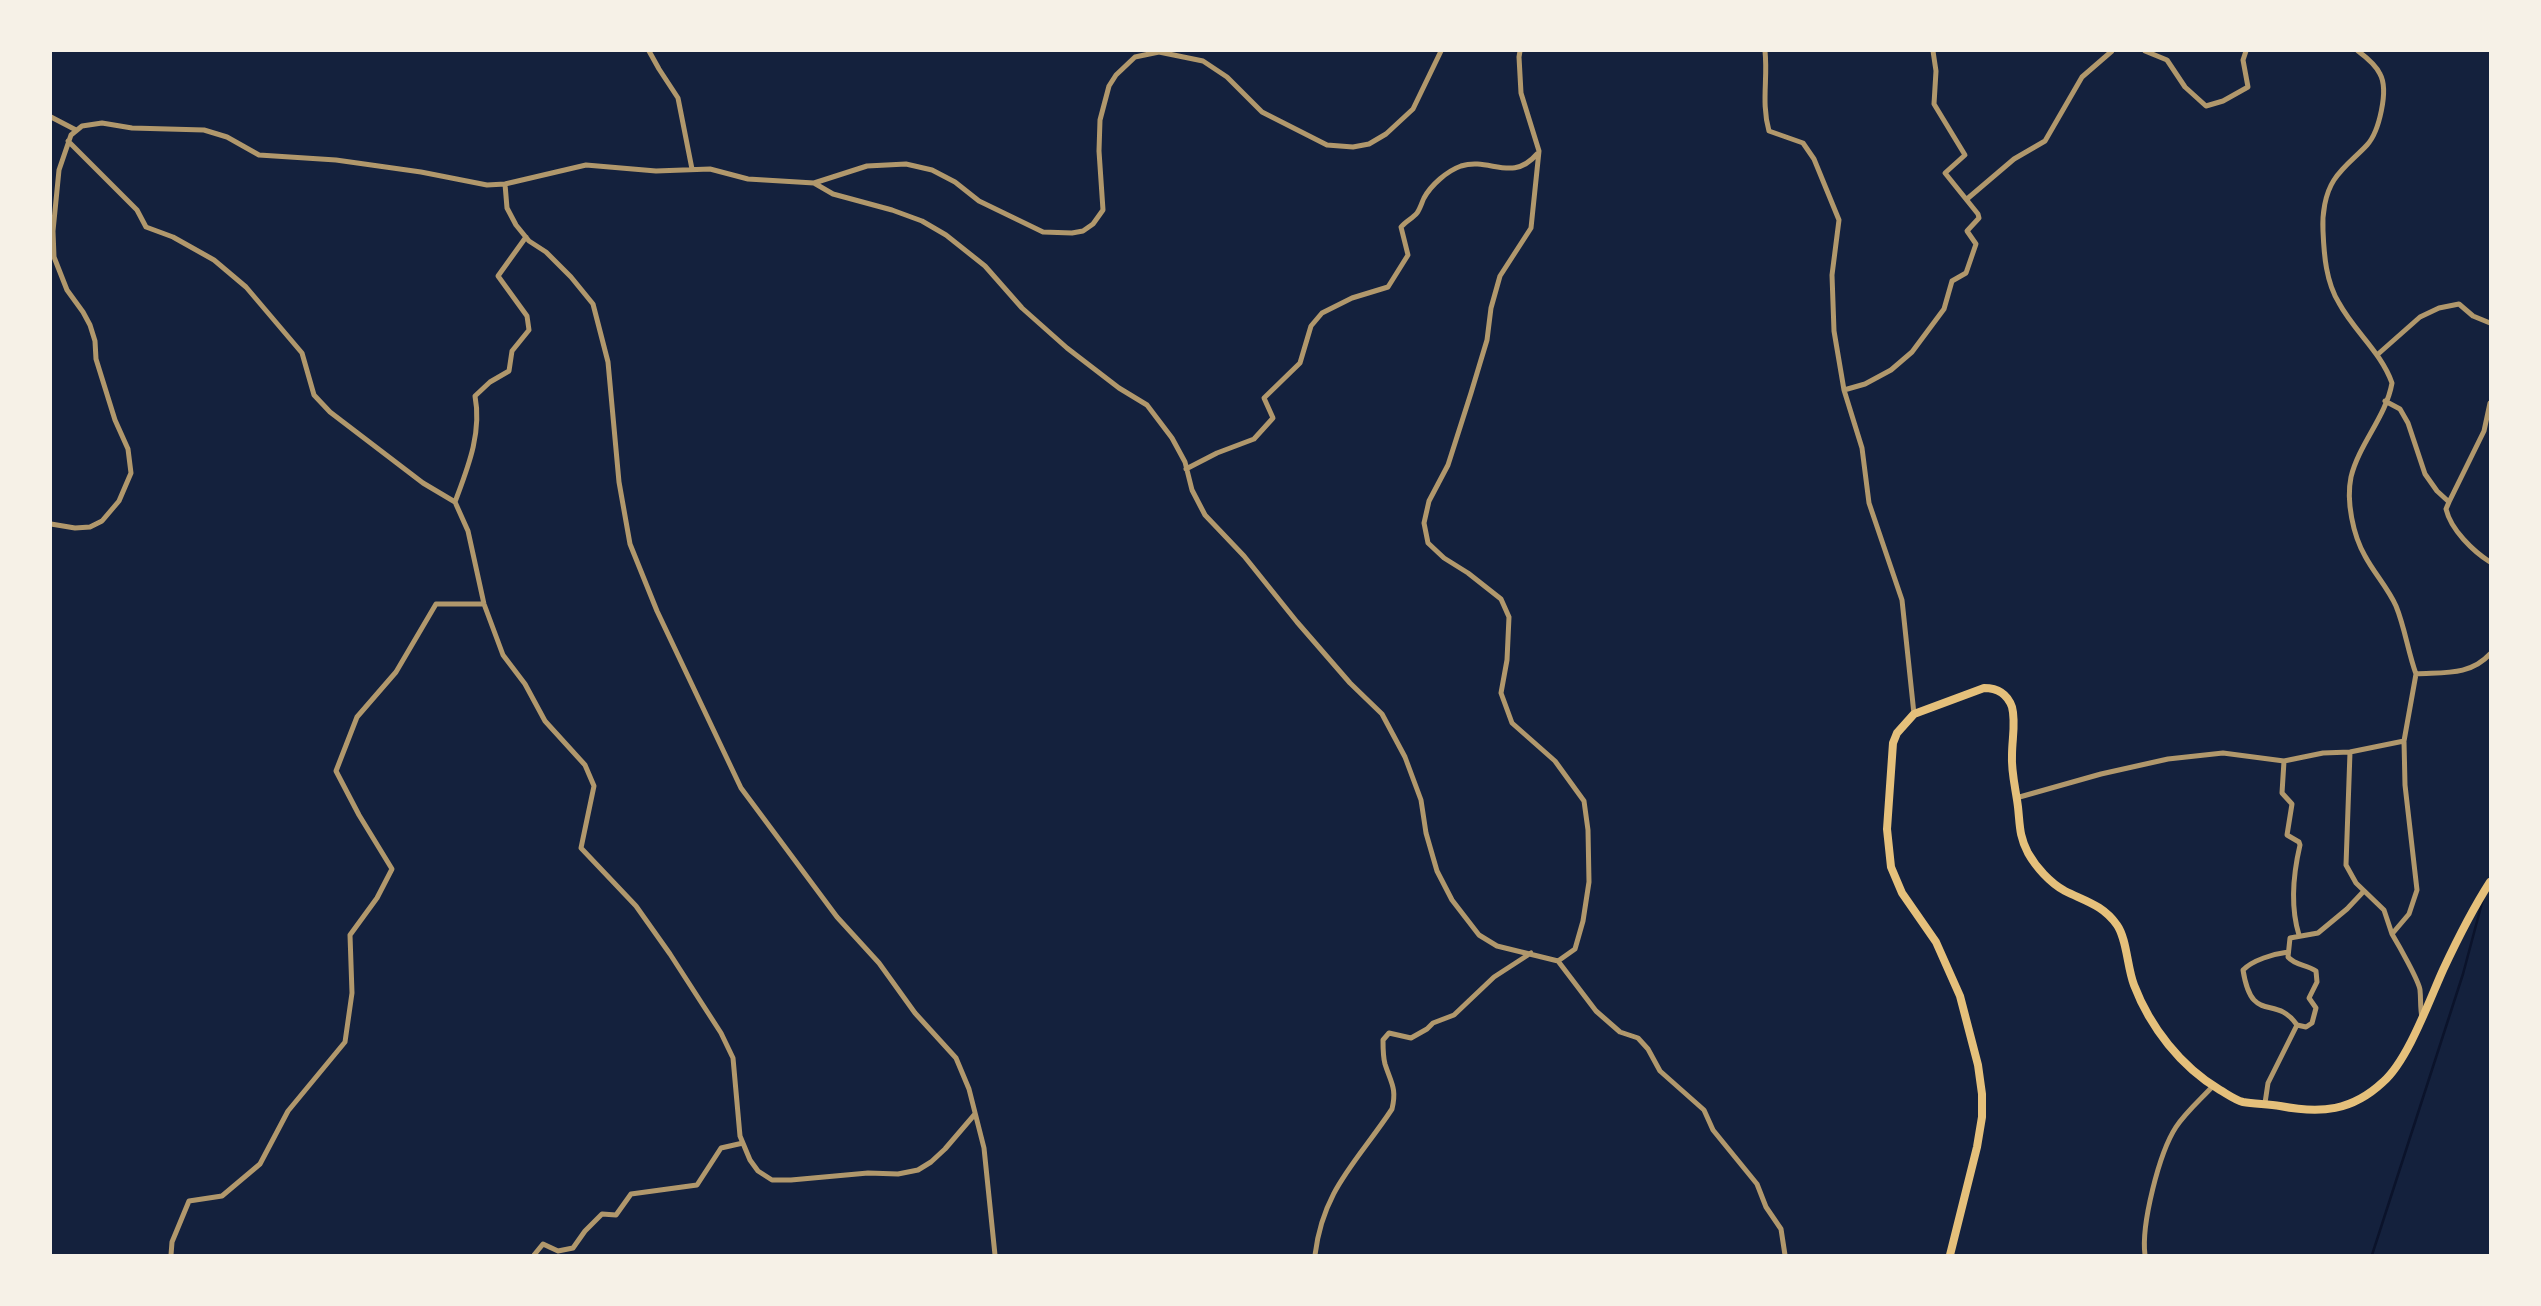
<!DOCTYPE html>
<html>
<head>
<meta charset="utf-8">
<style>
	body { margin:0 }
	#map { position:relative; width:2541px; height:1306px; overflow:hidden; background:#14213d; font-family:Signika,sans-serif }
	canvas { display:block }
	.frame { position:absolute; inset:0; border:52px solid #f6f1e7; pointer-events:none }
</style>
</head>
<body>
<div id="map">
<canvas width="2541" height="1306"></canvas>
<div class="frame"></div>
</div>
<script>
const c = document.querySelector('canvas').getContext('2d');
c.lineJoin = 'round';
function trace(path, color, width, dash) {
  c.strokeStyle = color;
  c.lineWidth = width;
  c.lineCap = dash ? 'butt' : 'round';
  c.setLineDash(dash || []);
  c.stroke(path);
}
trace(new Path2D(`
	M2372,1255L2463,974L2483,899`), '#0b132b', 2.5);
trace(new Path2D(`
	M649,51L659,69L678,98L692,169
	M1520,51L1519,57L1521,93L1539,151L1531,228L1500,276L1491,308L1487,340L1471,393L1448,465L1429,501L1424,523L1428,543L1444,558L1468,573L1501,599L1509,617L1507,660L1501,693L1512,723L1555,761L1584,801L1588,830L1589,882L1583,921L1575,949L1558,961
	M1765,51C1768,79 1761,102 1769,131L1803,143L1814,159L1839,220L1832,275L1834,331L1844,390L1862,448L1869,503L1902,600L1914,714
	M2145,51L2167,60L2185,87L2206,106L2223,101L2248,87L2243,60L2246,51
	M2358,51C2366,57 2376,65 2380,74C2389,90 2379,132 2367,145C2356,157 2343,166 2334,180C2325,194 2322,214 2323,231C2324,255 2326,282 2339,303C2354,331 2381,352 2392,383C2386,417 2359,444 2351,477C2346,501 2353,535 2365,556C2374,573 2388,588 2396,606C2405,628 2408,652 2416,674C2443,672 2470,676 2490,654
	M51,117L76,130
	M68,141L137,210L146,227L173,237L214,260L246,287L302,353L314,395L330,412L423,483L455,502L468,531L484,604L503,655L525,684L545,721L585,765L594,786L581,848L636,906L670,954L721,1033L733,1058L740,1136L750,1160L758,1171L772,1180H791L868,1173L898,1174L918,1170L931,1162L945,1149L975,1114
	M814,183L833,194L892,210L922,221L946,235L985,266L1022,308L1067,348L1119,388L1147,405L1172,438L1185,462L1192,490L1205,515L1244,556L1297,622L1350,683L1382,714L1405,757L1421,800L1426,833L1437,871L1452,900L1479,935L1497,946L1558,961L1596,1011L1620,1032L1638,1038L1648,1049L1660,1071L1704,1110L1713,1130L1757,1184L1766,1207L1781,1229L1785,1255
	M505,184L507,208L516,225L529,241L546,252L571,277L593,304L608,362L619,482L630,544L657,611L741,788L837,917L879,963L915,1013L956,1058L969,1089L984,1148L995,1255
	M1967,199L2014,159L2045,141L2082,77L2112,51
	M2377,355L2420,317L2439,308L2459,304L2473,316L2490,323
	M1844,390L1865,384L1891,370L1912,352L1944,309L1952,281L1966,273L1976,244L1967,231L1979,218L1978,214L1945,173L1965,155L1934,104L1936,71L1933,51
	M2385,401L2400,409L2408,423L2425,474L2437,491L2449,502L2446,509C2451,530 2473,551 2490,562
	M1186,469L1217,453L1254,439L1273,418L1264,398L1300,363L1311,326L1322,313L1352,298L1388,287L1408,255L1401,227C1406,221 1413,218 1417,213C1420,209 1422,202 1424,198C1431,185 1447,171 1461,166C1490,157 1512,183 1537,154
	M455,502C468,467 482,433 475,396L490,382L509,371L512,351L529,330L527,316L498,276L526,237
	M2449,502L2484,431L2490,403
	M51,524L75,528L90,527L102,521L119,501L131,473L128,449L115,420L96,359L95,341L90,325L83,312L67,290L54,257L53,231L59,170L71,135L82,126L102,123L132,128L204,130L227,137L259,155L336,160L421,172L487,185L505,184L586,165L656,171L710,169L748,179L814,183L867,166L906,164L932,170L955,182L979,201L1043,232L1072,233L1083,231L1093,224L1103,210L1099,151L1100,120L1109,86L1116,75L1135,57L1159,52L1203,61L1227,77L1262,112L1327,145L1353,147L1369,144L1386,134L1413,109L1441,51
	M2350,752L2346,865L2356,883L2384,910L2392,934L2409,914L2417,890L2405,785L2404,741L2416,674
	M2284,761L2282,793L2292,804L2287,835L2299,842L2300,845C2293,875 2290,906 2299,935
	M2016,798L2101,774L2168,759L2223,753L2284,761L2323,753L2350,752L2404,741
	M2392,934C2398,944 2419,981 2420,990C2421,1000 2420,1008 2422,1017
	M2288,952C2273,954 2253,960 2243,970C2252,1026 2275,993 2297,1025
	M2265,1103L2268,1083L2297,1025L2306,1027L2312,1023L2316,1008L2309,998L2317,982L2316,971C2306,964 2296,966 2288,957L2290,938L2318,933L2347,909L2363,892
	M171,1255L172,1242L189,1201L222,1196L260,1164L288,1111L345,1042L352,993L350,935L377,898L392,869L359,815L336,771L357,717L396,672L436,604H484
	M534,1255L543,1244L558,1251L573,1248L585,1231L602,1214L616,1215L631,1194L697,1185L721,1148L743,1143
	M1315,1255C1323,1189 1357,1162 1392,1109C1397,1088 1391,1083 1385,1064C1383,1057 1383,1048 1383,1040L1389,1033L1411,1038L1427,1029L1433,1023L1454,1015L1494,977L1531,953
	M2145,1255C2141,1225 2159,1153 2176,1127C2186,1112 2201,1099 2213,1086`), '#b1986c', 5);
trace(new Path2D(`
	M1950,1255L1977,1147L1982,1117V1094L1978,1065L1960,996L1936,942L1902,893L1891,867L1887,829L1893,743L1897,733L1914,714L1984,688C1997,688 2007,693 2012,707C2016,722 2012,739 2012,755C2011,772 2016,790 2018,807C2020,825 2019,836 2028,853C2036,867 2050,883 2065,891C2085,901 2103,905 2117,925C2127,939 2127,967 2134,985C2150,1027 2181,1067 2220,1090C2227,1094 2235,1100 2243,1102C2254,1104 2268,1104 2280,1106C2321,1114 2352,1111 2383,1082C2408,1060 2429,1001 2443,970C2457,940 2472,910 2490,882`), '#e5c07b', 8);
</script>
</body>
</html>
